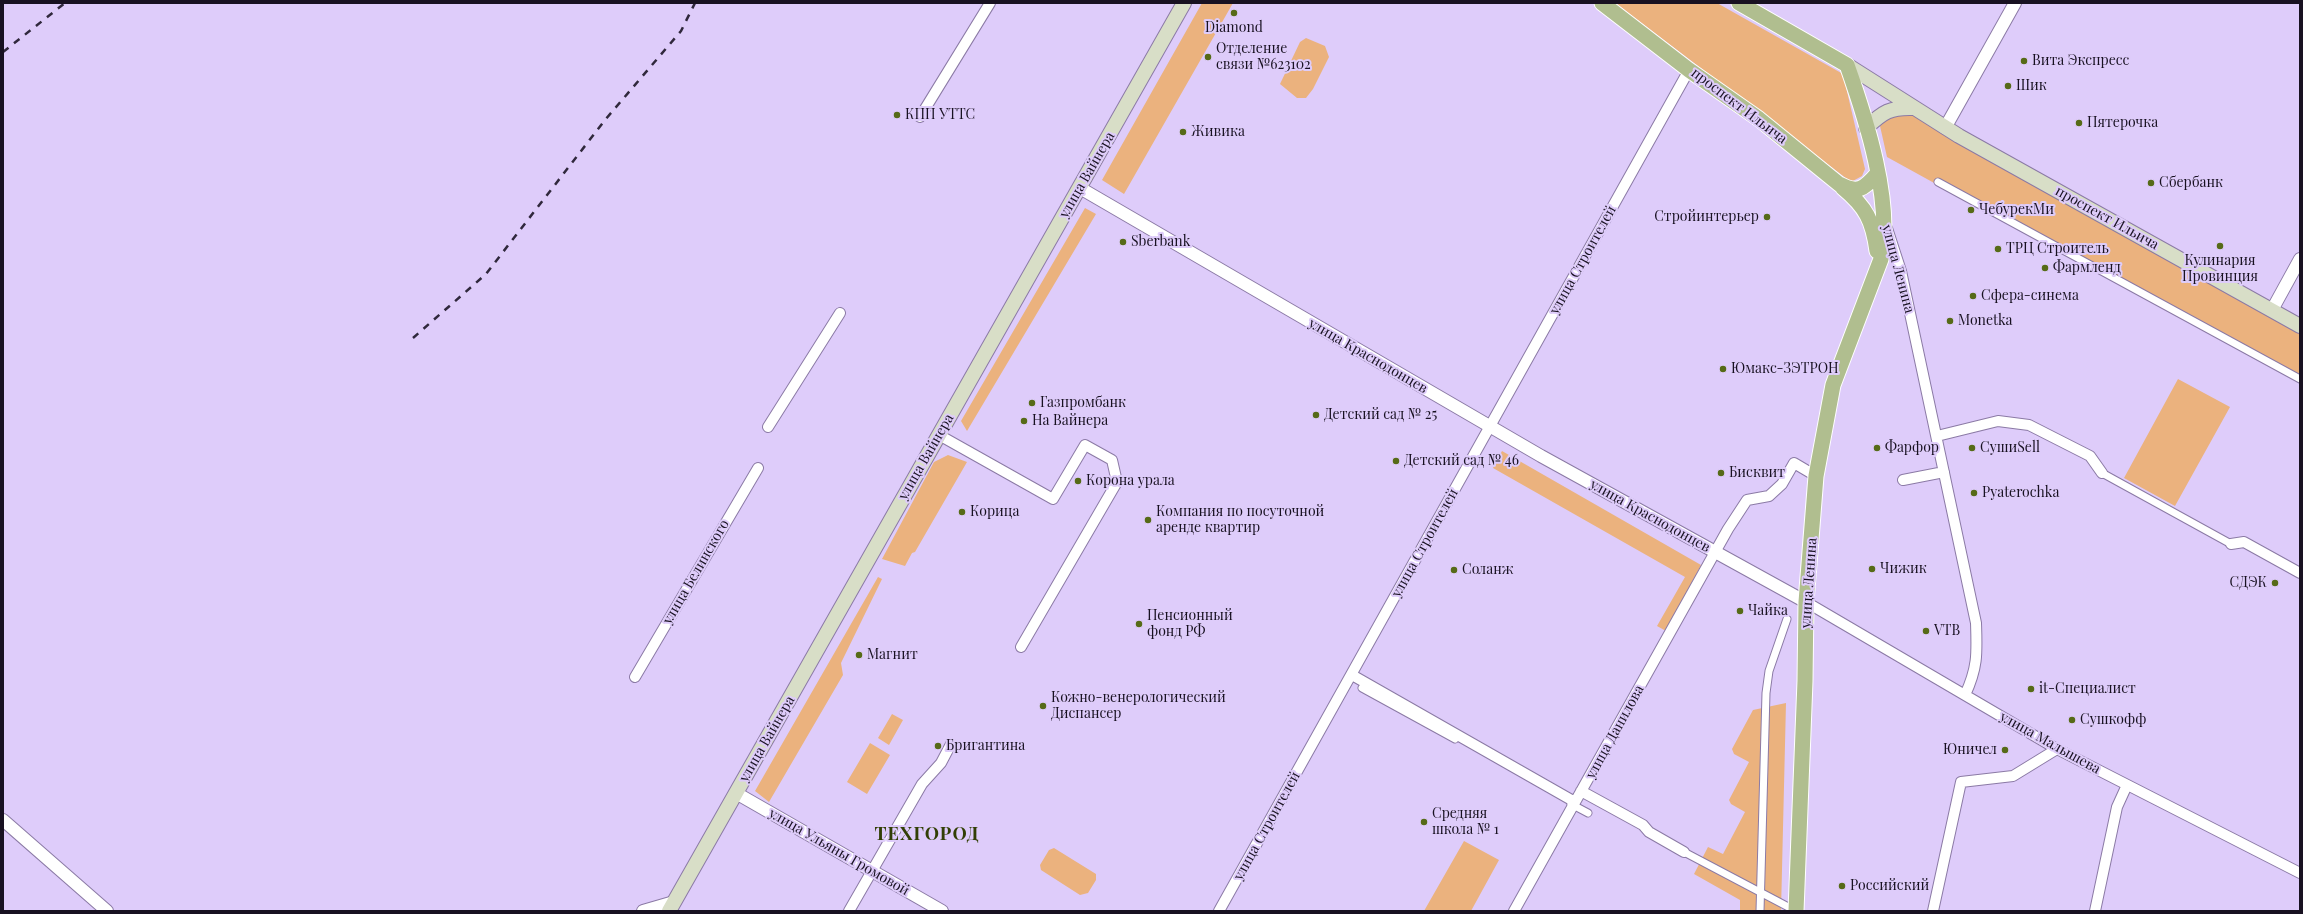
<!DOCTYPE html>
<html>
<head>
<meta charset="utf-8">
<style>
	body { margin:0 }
	#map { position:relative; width:2303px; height:914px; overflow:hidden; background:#deccfa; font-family:"Playfair Display",serif }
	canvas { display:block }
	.frame { position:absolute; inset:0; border:4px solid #181121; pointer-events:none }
</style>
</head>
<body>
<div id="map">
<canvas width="2303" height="914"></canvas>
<div class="frame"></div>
</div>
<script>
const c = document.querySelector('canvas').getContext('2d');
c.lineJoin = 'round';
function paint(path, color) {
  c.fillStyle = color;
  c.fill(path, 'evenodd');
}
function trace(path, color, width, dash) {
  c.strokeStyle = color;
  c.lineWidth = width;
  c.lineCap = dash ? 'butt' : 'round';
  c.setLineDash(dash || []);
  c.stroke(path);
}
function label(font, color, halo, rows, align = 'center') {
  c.font = font + ' "Playfair Display",serif';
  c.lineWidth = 4;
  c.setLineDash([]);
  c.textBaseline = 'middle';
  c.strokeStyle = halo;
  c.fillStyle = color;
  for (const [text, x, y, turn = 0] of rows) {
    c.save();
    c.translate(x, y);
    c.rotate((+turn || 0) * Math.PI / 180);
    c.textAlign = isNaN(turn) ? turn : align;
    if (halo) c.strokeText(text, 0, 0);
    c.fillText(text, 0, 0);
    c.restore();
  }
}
paint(new Path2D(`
	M1202,3H1233L1124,194L1102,180Z
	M1615,3H1717L1843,74L1865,169L1862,176L1851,182Z
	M1306,38L1325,46L1329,57L1313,89L1306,98H1297L1280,84L1300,42Z
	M1912,114L2300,330V381L2102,271L2063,254L1887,157L1880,126L1886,116Z
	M1085,208L1096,214L967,431L961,421Z
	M2178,379L2230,407L2175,506L2124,478Z
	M1502,451L1701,565L1666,631L1657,626L1685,577L1493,468Z
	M948,455L967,462L915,552L912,553L905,566L882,559L934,462Z
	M878,577L882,579L841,663L843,675L769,802L755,791Z
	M1786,703L1781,911H1740V900L1694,874L1708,847L1723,854L1745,812L1731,804L1729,800L1749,762L1734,754L1732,749L1753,710Z
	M892,714L903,720L889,745L878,738Z
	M870,743L890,755L867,794L847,782Z
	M1464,841L1499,860L1471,911H1424Z
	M1054,848L1096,874V880L1088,893L1080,895L1041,870L1040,865L1049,850Z`), '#ebb27e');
const pedestrian = new Path2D(`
	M1938,182L2300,379
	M2102,473L2231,544
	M1362,688L1455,739
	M1571,804L1588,813
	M1684,852L1796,911
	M1760,911L1766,693L1769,671L1787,619`);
const minor = new Path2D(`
	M920,117L990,3
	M1887,228L1901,271L1976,623C1977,653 1978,667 1965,695
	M768,427L840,313
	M939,435L1053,499L1085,445L1112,460L1117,482L1021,647
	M1937,436L1998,421L2029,425L2090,456L2102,473
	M1903,480L1944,472
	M2231,544L2244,542L2300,573
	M1806,602L2057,749L2300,873
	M1352,675L1575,802
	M635,677L758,468
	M1581,791L1643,825L1649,832L1684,852
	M849,911L922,784L941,763L951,744
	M1219,911L1689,70
	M1514,911L1728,529L1747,500L1769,496L1782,484L1794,463L1816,476
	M1933,911L1961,782L2013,776L2057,749
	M2095,911L2117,807L2127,785`);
const tertiary = new Path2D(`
	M1945,128L2015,3
	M1080,188L1541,456L1806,602
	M2272,310L2300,259
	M736,793L942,911
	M3,820L107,911
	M643,911L674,902`);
const secondary = new Path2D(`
	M1847,65L1959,136L2300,326
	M1866,128C1883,112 1890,107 1914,108
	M669,911L1184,3`);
const primary = new Path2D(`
	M1602,3L1689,70L1759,119L1839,184C1858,194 1864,189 1877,174
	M1739,3L1847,65C1866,119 1893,202 1881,259L1833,385L1816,476L1806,602L1805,681L1796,911
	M1843,188C1866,207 1873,221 1877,251`);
trace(pedestrian, '#8b7aa5', 9);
trace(minor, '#8b7aa5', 12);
trace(tertiary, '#8b7aa5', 14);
trace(secondary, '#8b7aa5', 16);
trace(primary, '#fff', 17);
trace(pedestrian, '#fff', 7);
trace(minor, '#fff', 10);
trace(tertiary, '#fff', 12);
trace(secondary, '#d8dec7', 14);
trace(primary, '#b0be8f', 15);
trace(new Path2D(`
	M3,52L65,3
	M413,338L486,274L605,120L681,31L695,3`), '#30283c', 2.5, [7, 7]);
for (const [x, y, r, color] of [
	[1234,13,4,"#566a17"],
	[1208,57,4,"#566a17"],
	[2024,61,4,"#566a17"],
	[2008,86,4,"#566a17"],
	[897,115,4,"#566a17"],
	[2079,123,4,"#566a17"],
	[1183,132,4,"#566a17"],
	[2151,183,4,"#566a17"],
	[1971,210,4,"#566a17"],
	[1767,217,4,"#566a17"],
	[1123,242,4,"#566a17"],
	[2220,246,4,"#566a17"],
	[1998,249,4,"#566a17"],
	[2045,268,4,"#566a17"],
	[1973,296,4,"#566a17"],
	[1950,321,4,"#566a17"],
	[1723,369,4,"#566a17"],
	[1032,403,4,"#566a17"],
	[1316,415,4,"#566a17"],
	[1024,421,4,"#566a17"],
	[1877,448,4,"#566a17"],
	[1972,448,4,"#566a17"],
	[1396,461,4,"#566a17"],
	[1721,473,4,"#566a17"],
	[1078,481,4,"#566a17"],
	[1974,493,4,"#566a17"],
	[962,512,4,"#566a17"],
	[1148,520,4,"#566a17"],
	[1872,569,4,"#566a17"],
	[1454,570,4,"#566a17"],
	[2275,583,4,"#566a17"],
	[1740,611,4,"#566a17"],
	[1139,624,4,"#566a17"],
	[1926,631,4,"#566a17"],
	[859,655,4,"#566a17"],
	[2031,689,4,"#566a17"],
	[1043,706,4,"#566a17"],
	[2072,720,4,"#566a17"],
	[938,746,4,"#566a17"],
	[2005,750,4,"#566a17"],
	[1424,822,4,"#566a17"],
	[1842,886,4,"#566a17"]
]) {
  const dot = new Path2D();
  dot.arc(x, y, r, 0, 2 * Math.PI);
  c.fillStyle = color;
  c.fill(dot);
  trace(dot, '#deccfa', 1.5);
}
label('14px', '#181121', '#deccfa', [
	["Diamond",1234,28,"center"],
	["Отделение",1216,49],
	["связи №623102",1216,65],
	["Вита Экспресс",2032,61],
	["Шик",2016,86],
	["КПП УТТС",905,115],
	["Пятерочка",2087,123],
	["Живика",1191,132],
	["Сбербанк",2159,183],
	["ЧебурекМи",1979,210],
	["Стройинтерьер",1759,217,"right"],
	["Sberbank",1131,242],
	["ТРЦ Строитель",2006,249],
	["Кулинария",2220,261,"center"],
	["Провинция",2220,277,"center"],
	["Фармленд",2053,268],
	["Сфера-синема",1981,296],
	["Monetka",1958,321],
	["Юмакс-ЗЭТРОН",1731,369],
	["Газпромбанк",1040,403],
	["Детский сад № 25",1324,415],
	["На Вайнера",1032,421],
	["Фарфор",1885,448],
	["СушиSell",1980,448],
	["Детский сад № 46",1404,461],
	["Бисквит",1729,473],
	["Корона урала",1086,481],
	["Pyaterochka",1982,493],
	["Корица",970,512],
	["Компания по посуточной",1156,512],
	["аренде квартир",1156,528],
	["Чижик",1880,569],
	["Соланж",1462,570],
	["СДЭК",2267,583,"right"],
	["Чайка",1748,611],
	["Пенсионный",1147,616],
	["фонд РФ",1147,632],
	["VTB",1934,631],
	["Магнит",867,655],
	["it-Специалист",2039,689],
	["Кожно-венерологический",1051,698],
	["Диспансер",1051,714],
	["Сушкофф",2080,720],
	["Бригантина",946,746],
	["Юничел",1997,750,"right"],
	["Средняя",1432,814],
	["школа № 1",1432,830],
	["Российский",1850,886]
], 'left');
label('14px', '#181121', '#deccfa', [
	["проспект Ильича",1739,106,37],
	["улица Вайнера",1087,175,-60],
	["проспект Ильича",2107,218,29],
	["улица Строителей",1583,260,-61],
	["улица Ленина",1898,269,75],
	["улица Краснодонцев",1368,356,30],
	["улица Вайнера",926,457,-60],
	["улица Краснодонцев",1650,516,29],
	["улица Строителей",1425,543,-61],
	["улица Белинского",696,572,-60],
	["улица Ленина",1809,583,-86],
	["улица Данилова",1615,732,-61],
	["улица Вайнера",767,739,-60],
	["улица Малышева",2050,743,29],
	["улица Строителей",1267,826,-61],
	["улица Ульяны Громовой",839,852,30]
]);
c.letterSpacing = '1px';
label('bold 18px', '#323f05', '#deccfa', [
	["ТЕХГОРОД",927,834]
]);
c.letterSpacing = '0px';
</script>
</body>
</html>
